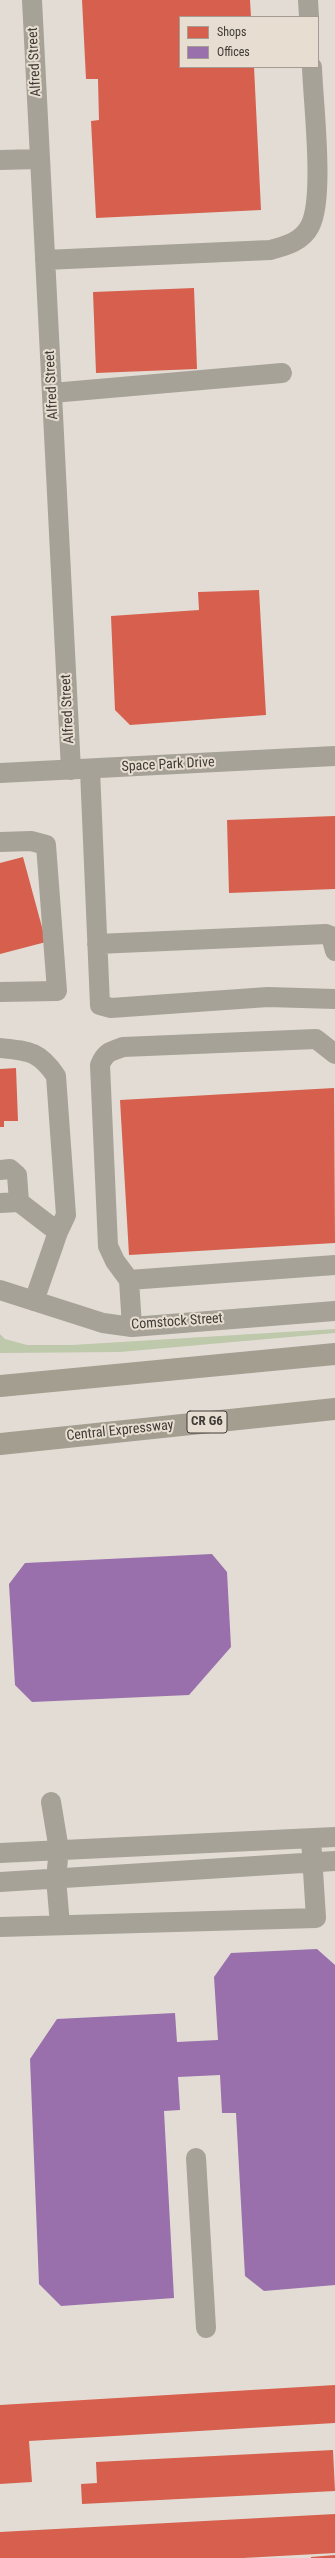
<!DOCTYPE html>
<html>
<head>
<meta charset="utf-8">
<style>
	body { margin:0 }
	#map { position:relative; width:335px; height:2558px; overflow:hidden; background:#e2dcd5; font-family:"Roboto Condensed",sans-serif }
	canvas { display:block }
	.legend { position:absolute; left:179px; top:16px; width:140px; height:52px; box-sizing:border-box; background:#e7ddd0; border:1px solid #a49c92; margin:0; padding:5px 7px; list-style:none; font-size:12px; color:#3f3b36 }
	.legend li { display:flex; align-items:center; gap:8px; height:20px }
	.legend b { width:20px; border:1px solid #a49c92 }
</style>
</head>
<body>
<div id="map">
<canvas width="335" height="2558"></canvas>
<ul class="legend">
<li><b style="height:11px;background:#d6604d"></b>Shops</li>
<li><b style="height:11px;background:#9970ab"></b>Offices</li>
</ul>
</div>
<script>
const c = document.querySelector('canvas').getContext('2d');
c.lineJoin = 'round';
function paint(path, color) {
  c.fillStyle = color;
  c.fill(path, 'evenodd');
}
function trace(path, color, width, dash) {
  c.strokeStyle = color;
  c.lineWidth = width;
  c.lineCap = dash ? 'butt' : 'round';
  c.setLineDash(dash || []);
  c.stroke(path);
}
function label(font, color, halo, rows, align = 'center') {
  c.font = font + ' "Roboto Condensed",sans-serif';
  c.lineWidth = 4;
  c.setLineDash([]);
  c.textBaseline = 'middle';
  c.strokeStyle = halo;
  c.fillStyle = color;
  for (const [text, x, y, turn = 0] of rows) {
    c.save();
    c.translate(x, y);
    c.rotate((+turn || 0) * Math.PI / 180);
    c.textAlign = isNaN(turn) ? turn : align;
    if (halo) c.strokeText(text, 0, 0);
    c.fillText(text, 0, 0);
    c.restore();
  }
}
paint(new Path2D(`
	M335,1329V1333L120,1352L0,1353V1334L5,1339L27,1345H72Z`), '#bec8ab');
paint(new Path2D(`
	M82,0H250L251,17H180V67H254L261,210L96,218L91,121L99,120L98,79H86Z
	M194,288L197,369L96,373L93,292Z
	M259,590L266,715L130,725L115,710L111,616L199,610L198,592Z
	M335,816V889L229,893L227,820Z
	M23,857L46,942L0,954V863Z
	M16,1068L18,1121H4V1127H0V1069Z
	M334,1088L335,1243L129,1255L120,1100Z
	M335,2385V2423L29,2441L32,2482L0,2484V2405Z
	M333,2450L335,2491L82,2504L81,2484L97,2483L96,2462Z
	M335,2514V2553L243,2558H0V2532Z
	M335,2555V2558H311V2557Z`), '#d6604d');
paint(new Path2D(`
	M212,1554L227,1572L231,1647L189,1695L32,1702L15,1685L9,1584L25,1563Z
	M317,1949L335,1965V2285L264,2291L245,2276L236,2113H222L220,2075L178,2077L180,2110L164,2111L174,2298L61,2306L39,2284L30,2059L57,2019L175,2013L177,2042L218,2040L214,1977L231,1953Z`), '#9970ab');
trace(new Path2D(`
	M32,0L71,770
	M308,0L309,17
	M0,160L40,159
	M45,260L270,250C285,246 302,242 310,226C325,198 313,102 312,67
	M52,393L282,373
	M90,770L100,1005L111,1008L268,997L335,999
	M0,773L335,756
	M0,842L31,841L46,845L57,991L0,992
	M97,944L326,934L331,936L335,951
	M0,1048C29,1051 39,1051 56,1076L66,1215L58,1232
	M0,1170L10,1169L17,1175L19,1202
	M0,1203L19,1202L58,1232L34,1301
	M129,1280L335,1265
	M0,1290L103,1323L132,1327L335,1311
	M132,1327L129,1280L115,1261L108,1246L100,1065C105,1052 111,1051 123,1047L316,1039L335,1054
	M51,1802L59,1850L56,1878L60,1925
	M0,1853L335,1837
	M0,1882L335,1861
	M0,1927L316,1918L311,1839
	M196,2158L206,2328`), '#a6a297', 20);
trace(new Path2D(`
	M0,1386L335,1354
	M0,1444L335,1409`), '#a39e90', 22);
for (const [x, y, w] of [
	[207,1422,40]
]) {
  const box = new Path2D();
  box.roundRect(x - w / 2, y - 11, w, 22, 3);
  c.fillStyle = '#e7ddd0';
  c.fill(box);
  trace(box, '#3f3b36', 1);
}
label('bold 13px', '#3f3b36', null, [
	["CR G6",207,1422]
]);
label('14px', '#3f3b36', '#e7ddd0', [
	["Alfred Street",35,62,-93],
	["Alfred Street",52,385,-93],
	["Alfred Street",68,709,-93],
	["Space Park Drive",168,765,-3],
	["Comstock Street",177,1322,-4],
	["Central Expressway",120,1431,-6]
]);
</script>
</body>
</html>
